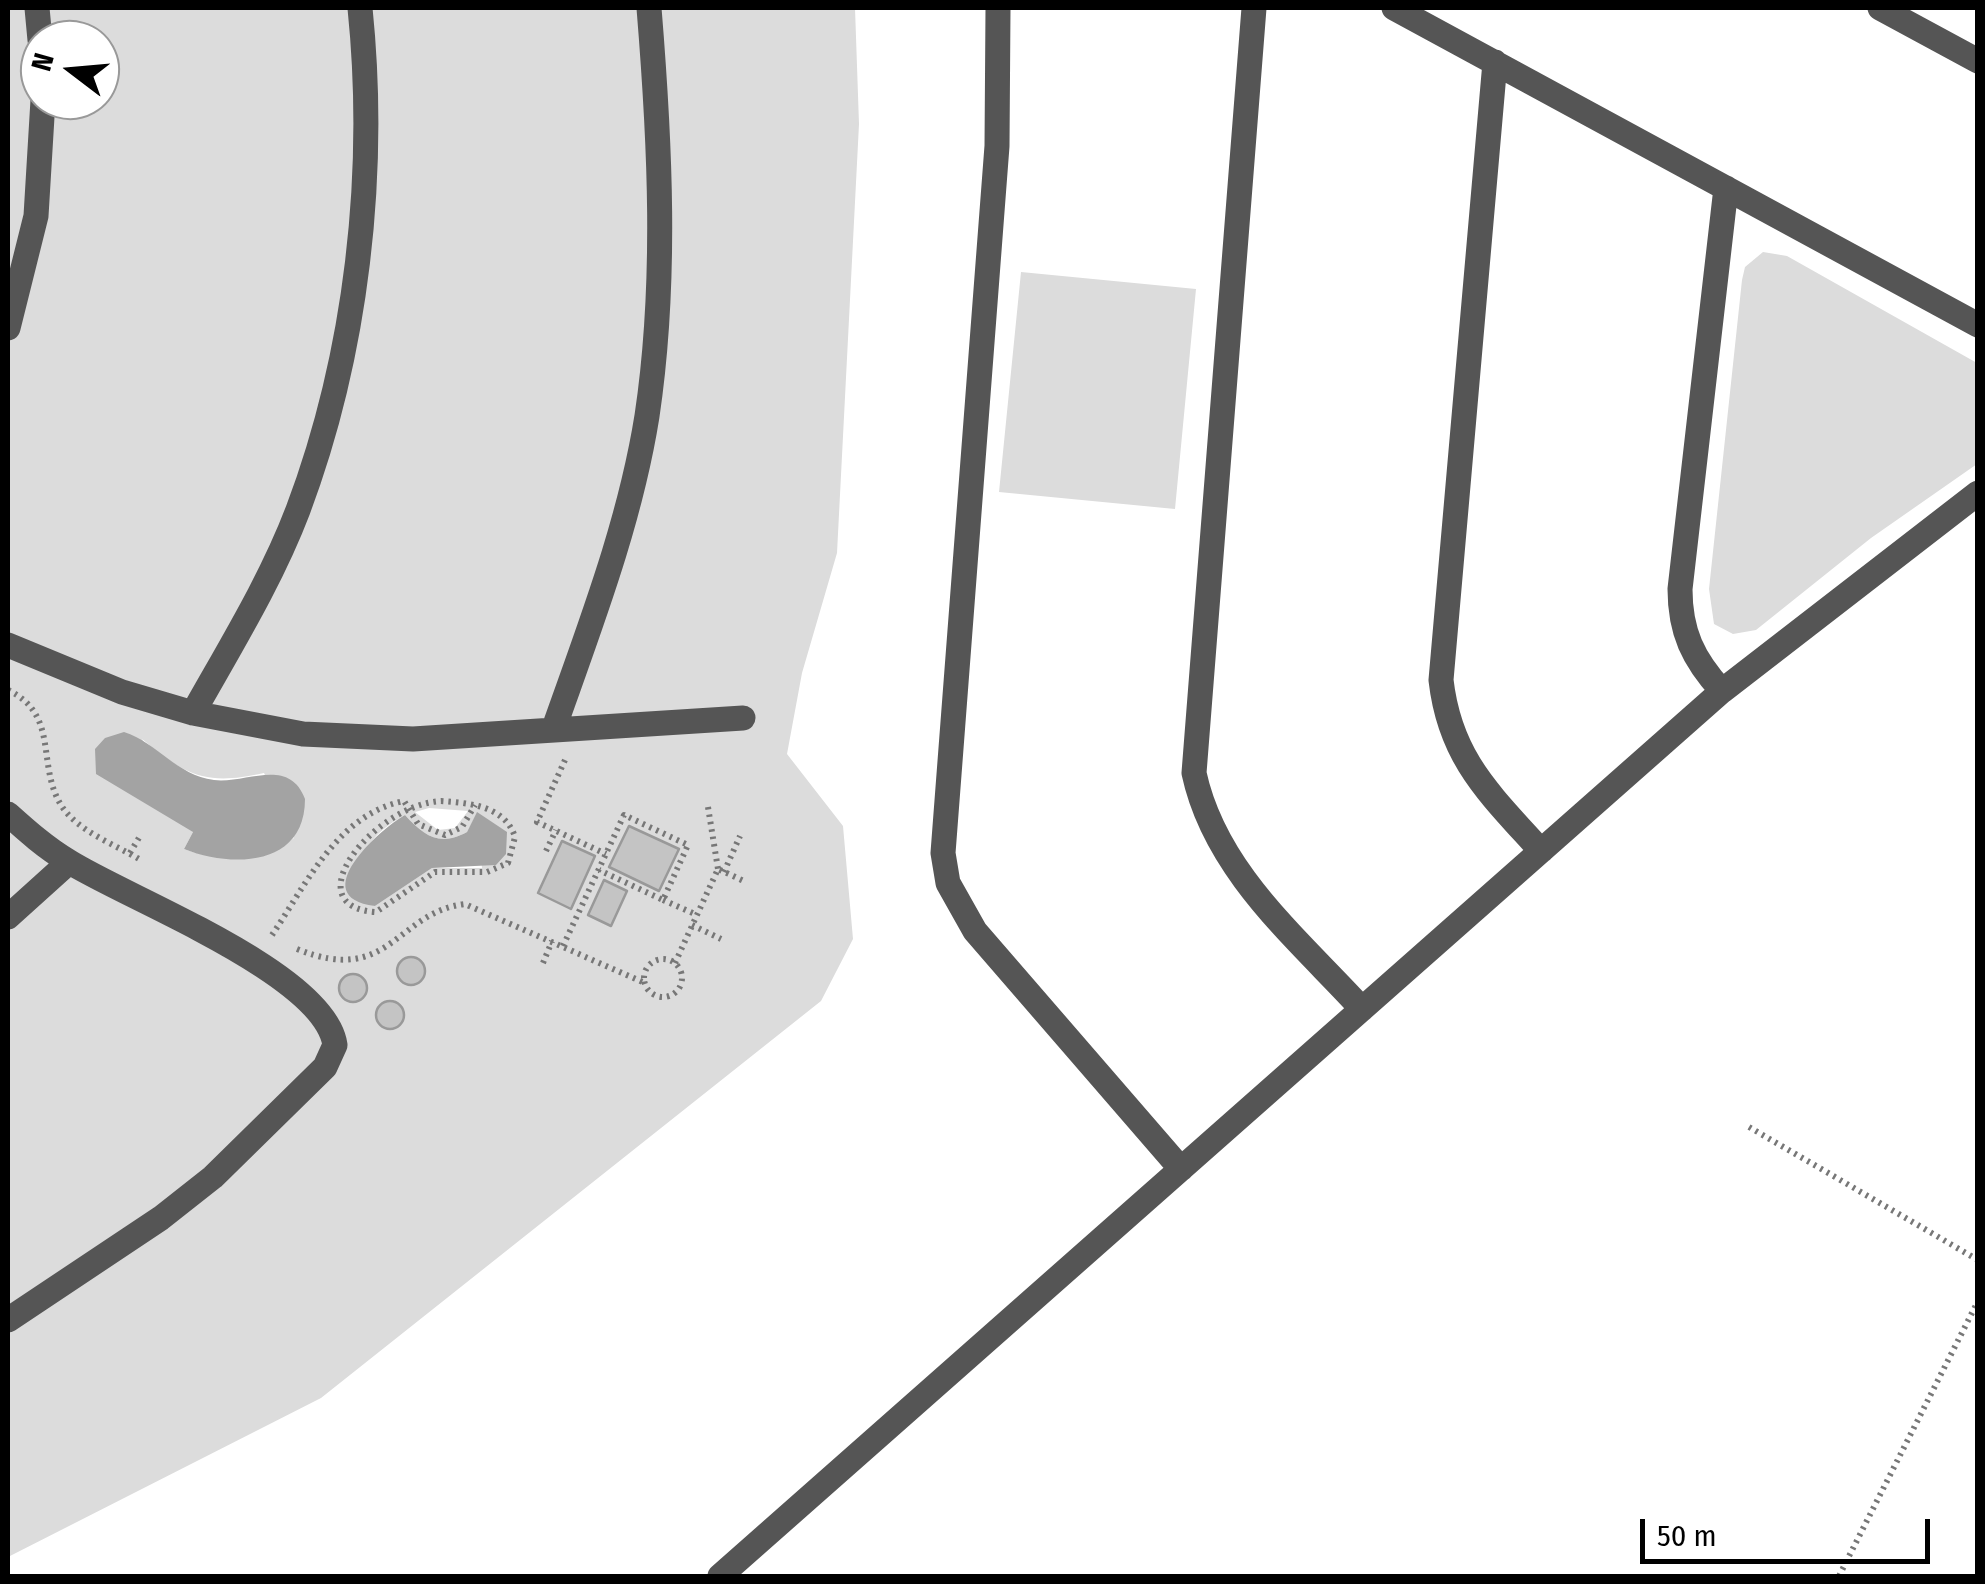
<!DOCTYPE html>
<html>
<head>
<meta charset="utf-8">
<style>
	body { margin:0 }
	#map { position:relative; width:1985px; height:1584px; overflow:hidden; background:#fff; font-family:"Fira Sans Condensed",sans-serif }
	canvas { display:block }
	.frame { position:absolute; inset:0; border:10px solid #000; pointer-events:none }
	.north { position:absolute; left:20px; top:20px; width:100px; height:100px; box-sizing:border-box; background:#fff; border:2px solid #999; border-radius:50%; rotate:286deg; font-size:28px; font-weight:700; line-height:40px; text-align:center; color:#000 }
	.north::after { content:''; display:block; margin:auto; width:35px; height:45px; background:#000; clip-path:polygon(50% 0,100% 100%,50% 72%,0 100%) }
	.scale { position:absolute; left:1640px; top:1519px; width:290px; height:45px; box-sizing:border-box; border:5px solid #000; border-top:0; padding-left:12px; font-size:30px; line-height:35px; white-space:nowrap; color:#000; -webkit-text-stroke:8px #fff; paint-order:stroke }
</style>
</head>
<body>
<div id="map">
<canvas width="1985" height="1584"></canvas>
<div class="frame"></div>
<div class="north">N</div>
<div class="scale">50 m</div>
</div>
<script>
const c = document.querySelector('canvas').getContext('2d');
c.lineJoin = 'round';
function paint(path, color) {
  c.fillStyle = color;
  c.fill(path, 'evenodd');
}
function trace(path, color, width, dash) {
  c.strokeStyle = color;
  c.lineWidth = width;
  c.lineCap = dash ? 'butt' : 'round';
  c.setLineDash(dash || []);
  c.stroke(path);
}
paint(new Path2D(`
	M8,8H855L859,124L837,553L802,673L787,754L843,826L853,939L821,1001L321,1398L8,1557ZM40,40H100V100H40ZM142,739C186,776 206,786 264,773L294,838C267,860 216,862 184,849L193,832ZM429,808L468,811L455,828L438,830L415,812ZM477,813L482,868H432L375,906L353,897C366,853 362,839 405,815C424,836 440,847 467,832Z
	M1763,252L1787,256L1977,363V464L1871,538L1756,630L1733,634L1714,624L1709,589L1742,280L1745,267Z
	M1021,272L1196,289L1175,509L999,492Z`), '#dcdcdc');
paint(new Path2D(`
	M124,732C158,743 176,775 214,780C246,784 289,756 305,799C305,867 232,868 184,849L193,832L96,774L95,749L105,738Z
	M477,812L507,832L506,854L496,865L432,868L375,906C304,897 380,829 405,815C424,836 440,847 467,832Z`), '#a3a3a3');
const building = new Path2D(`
	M629,826L679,849L659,891L609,867Z
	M562,841L595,856L571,909L538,893Z
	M604,880L627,891L611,926L588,915Z
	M397 971a14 14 0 1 1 28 0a14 14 0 1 1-28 0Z
	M339 988a14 14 0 1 1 28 0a14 14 0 1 1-28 0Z
	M376 1015a14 14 0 1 1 28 0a14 14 0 1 1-28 0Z`);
paint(building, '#c4c4c4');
trace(building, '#999', 2.5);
trace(new Path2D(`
	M8,690C60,715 36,764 61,805C77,831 114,844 139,859
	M565,760L537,822L606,854
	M441,801C470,803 505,806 515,837L508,863L487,872H435L376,912C293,907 373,805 441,801Z
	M708,807L718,869
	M546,851L556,830
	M130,853L140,836
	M724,872L740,836
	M663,900L697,915
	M692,925L721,939
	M272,935C307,883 338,814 404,801L418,824L445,835L462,827L475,805
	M563,946L624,815L688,845L663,900L599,870
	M297,949C390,987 396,912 465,904L645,983
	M644 978a19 19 0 1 1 38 0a19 19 0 1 1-38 0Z
	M543,963L552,941
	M675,963L718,869L746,882
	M1749,1127L1978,1260
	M1839,1576L1978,1301`), '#777', 6, [2.5, 5]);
trace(new Path2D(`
	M37,8L40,40
	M998,8L997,146L943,853L948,883L975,931L1181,1169
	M1254,8L1194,773C1215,871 1297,938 1362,1009
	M1394,8L1978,325
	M1880,8L1978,61
	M1495,62L1441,680C1450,759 1490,794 1541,851
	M8,328L36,216L43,100
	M8,645L122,692L193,713L303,734L413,739L743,718
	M1722,691C1693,659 1680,632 1680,589L1726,188
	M193,713C230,647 271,581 298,510C357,353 377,174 360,8
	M554,728C590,626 630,523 647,416C667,282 660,142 649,8
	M8,814C27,831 46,848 68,861C126,898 325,973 335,1045L325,1067L213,1177L161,1218L8,1320
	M8,917L69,862
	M720,1576L1722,691L1978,493`), '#555', 25);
</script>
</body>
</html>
